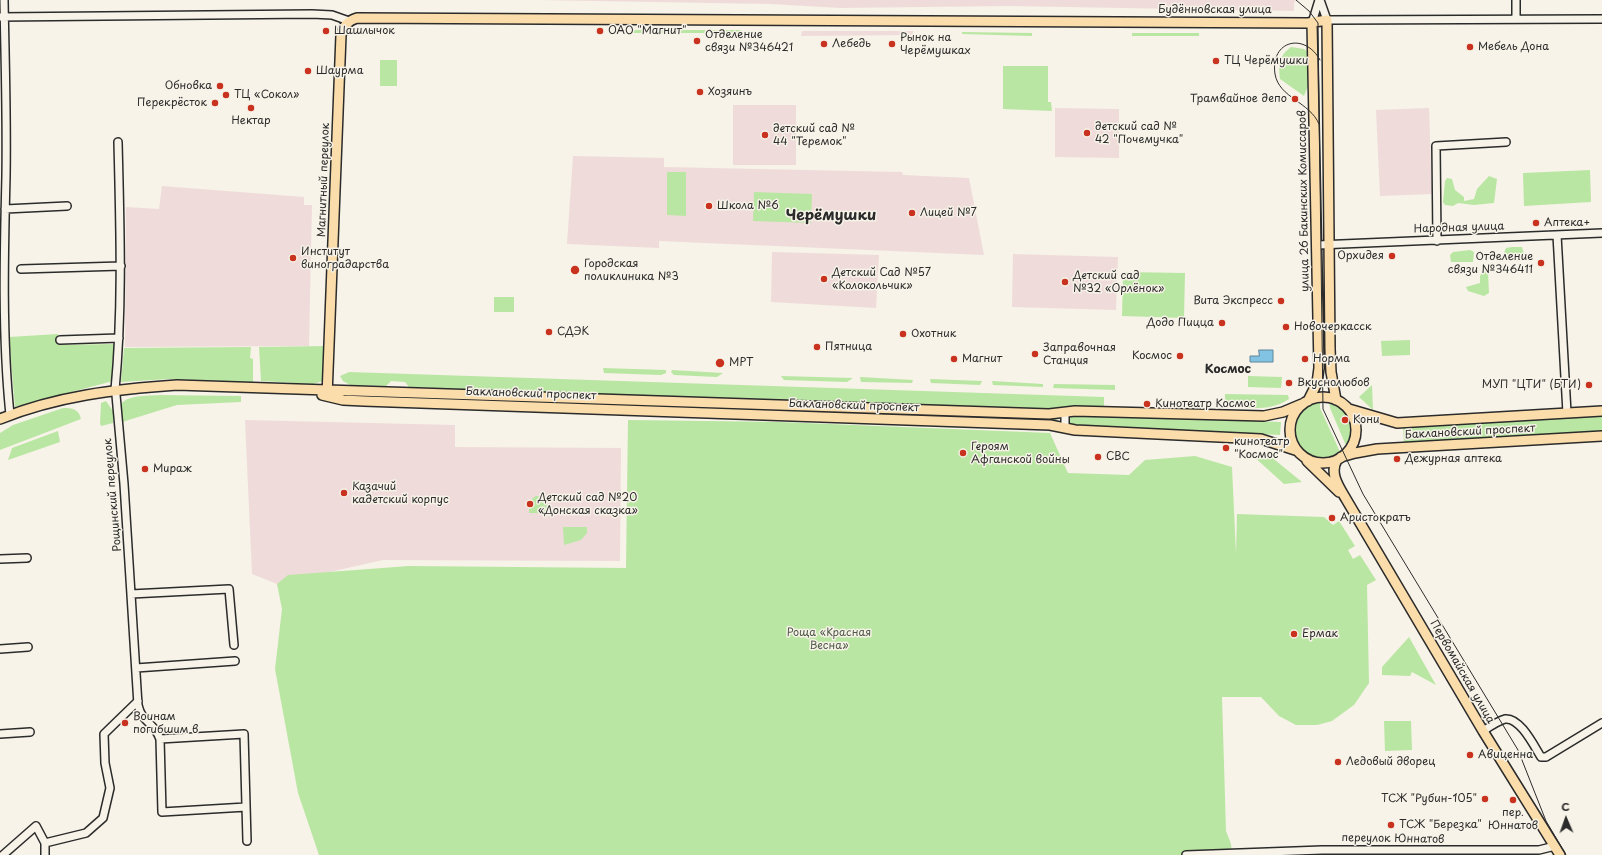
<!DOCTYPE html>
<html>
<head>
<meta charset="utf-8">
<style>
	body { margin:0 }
	#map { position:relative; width:1602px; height:855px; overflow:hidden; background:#f7f3e8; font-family:"Playpen Sans",sans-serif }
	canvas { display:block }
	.north { position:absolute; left:1546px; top:799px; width:40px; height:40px; -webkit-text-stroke:3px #f7f3e8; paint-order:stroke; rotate:358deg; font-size:11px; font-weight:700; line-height:16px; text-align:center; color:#2b2b2b }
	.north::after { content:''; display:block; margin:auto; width:14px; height:18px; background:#2b2b2b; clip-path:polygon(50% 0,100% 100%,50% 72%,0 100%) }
</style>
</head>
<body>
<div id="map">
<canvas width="1602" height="855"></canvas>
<div class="north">С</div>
</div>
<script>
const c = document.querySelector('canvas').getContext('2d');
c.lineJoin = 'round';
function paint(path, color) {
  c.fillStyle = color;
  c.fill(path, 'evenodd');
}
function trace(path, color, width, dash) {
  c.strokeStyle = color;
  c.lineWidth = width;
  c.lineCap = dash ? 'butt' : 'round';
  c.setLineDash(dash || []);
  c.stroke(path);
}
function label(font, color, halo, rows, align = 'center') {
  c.font = font + ' "Playpen Sans",sans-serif';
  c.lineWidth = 3;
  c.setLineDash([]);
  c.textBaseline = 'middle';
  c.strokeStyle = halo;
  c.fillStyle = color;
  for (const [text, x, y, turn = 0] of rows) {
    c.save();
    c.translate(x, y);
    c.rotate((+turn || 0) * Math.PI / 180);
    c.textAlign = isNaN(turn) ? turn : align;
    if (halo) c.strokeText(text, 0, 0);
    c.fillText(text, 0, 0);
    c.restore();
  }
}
paint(new Path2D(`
	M536,0H1296L1294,3V11L1008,6L840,8L771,4Z
	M802,31H913V35L801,36Z
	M733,105H796V165H733Z
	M1055,108L1119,109V158L1055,157Z
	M1429,108L1432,194L1380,196L1376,110Z
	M573,156L664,158V167L902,172L903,175L969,178L984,255L659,241V248L567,244Z
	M162,186L304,197V205H312L309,346L125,347L126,207L159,209Z
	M772,252L879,255L876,308L771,302Z
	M1013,254L1118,257L1116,310L1012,307Z
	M245,420L455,425V447L621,448L620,561L383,560L277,584L252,574Z`), '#efdcda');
paint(new Path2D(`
	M631,30H741V33H631Z
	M962,32L1032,33V36L962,34Z
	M1132,33H1199V36H1132Z
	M1291,47L1304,49L1309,53L1310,81L1304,96L1280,79C1278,66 1279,55 1291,47Z
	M380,60H397V86H380Z
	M1003,66H1048V102H1051L1052,111L1003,109Z
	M1590,170L1591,202L1524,206L1523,173Z
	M667,172H686V216L667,215Z
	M1489,176L1497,179L1494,203L1474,205L1458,203L1453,206L1445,205L1443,202L1445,181L1447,178L1452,179L1455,190L1464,197V201L1474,199L1477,189Z
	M754,192L812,194L811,223L753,221Z
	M1512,247H1522L1524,254L1522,261L1504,260L1503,255L1506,248Z
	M1470,250L1474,252L1473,262H1451L1450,255L1453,252Z
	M1484,270L1488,272L1489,293L1484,296L1468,291L1466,287L1480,283V276Z
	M1123,272L1185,273L1184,318L1122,316Z
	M494,297H514V312H494Z
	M58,334V345L114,344L113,381L15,407L9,337Z
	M1410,340V355L1382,356L1381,341Z
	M325,346V373L323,381L313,384L261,381L259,347Z
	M251,347L250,358L253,359V382L168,379L121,382L124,348Z
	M603,368L666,370V373L661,375L604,373Z
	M672,370L723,373L717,377L674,375L671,372Z
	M349,372L1104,397V408L1075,406L1052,410C838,401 624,395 409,387L405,382L391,381L386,386L350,385L343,381L340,376Z
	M781,376L853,378L847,382L784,380Z
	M1248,376L1282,377L1281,388L1248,387Z
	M860,377L913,380L912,383L861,382Z
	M930,379L982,381L980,385L931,383Z
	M992,381L1043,384V387L993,385Z
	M1054,384L1115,385V390L1053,388Z
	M1372,385L1373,410L1359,397Z
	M1225,394L1288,395L1289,399C1272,411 1251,408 1231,407L1225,402Z
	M160,395L241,396V402L177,405L122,422C121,418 119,413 119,409C121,394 149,396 160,395Z
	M378,395L1057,418V422L377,398Z
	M1320,400V408L1341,454C1295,477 1272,413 1320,400Z
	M106,401L113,411V423L101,426L100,423L101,403Z
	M1329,401C1352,408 1358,428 1347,448L1330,408Z
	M63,408C72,408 79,409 81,419L0,450V433L13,425Z
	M1074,415L1281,422L1280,435L1072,426L1070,424L1068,419Z
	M1602,415V432L1404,443L1403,425Z
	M628,420L780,422L1050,433L1068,473L1129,475L1145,460L1195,456L1232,467L1236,554L1237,514L1324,517L1333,525L1339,521L1355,546L1348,550L1353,559L1360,555L1376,580L1367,585L1369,683L1354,705L1332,721L1317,725H1296L1279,716L1261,697H1222L1226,831L1231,844L1232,855H319L298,793L275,669L282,609L277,584L288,575L409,566L626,568Z
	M58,431L60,442L8,460L12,448Z
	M1252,455L1270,456L1302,482L1284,484Z
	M536,496H547V513H529V501Z
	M563,527H587V533L581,540L564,545Z
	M1409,637L1436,685L1412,672L1410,676L1382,675V667Z
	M1384,721H1411L1412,750L1385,751Z`), '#bae6a3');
const water = new Path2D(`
	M1259,350H1273V362H1250V356H1259Z`);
paint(water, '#82c3e3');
trace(water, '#5f8699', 1);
const minor = new Path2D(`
	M4,0C5,59 7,117 6,176C4,256 2,336 10,415
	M1320,0L1327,20L1602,19
	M1516,0V19
	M0,17L312,14L332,15L349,21
	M1312,23L1319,0
	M5,209L67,206
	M1557,235L1567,413
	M1437,241L1436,146L1506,142
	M1318,245L1602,233
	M21,269L121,266
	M60,340L119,338
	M115,390C123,307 120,225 118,142
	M116,395L124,484L138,705C142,723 154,722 160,739L162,812L246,807
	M1065,428V413
	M0,559L27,558
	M131,594L229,589L234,645
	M0,649L28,647
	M136,668L235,661
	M1483,731C1489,727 1498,721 1505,719C1520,717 1534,746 1541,757H1546L1602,723
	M0,734L30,732
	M160,739L244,734L247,841
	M3,855L36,826L45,843
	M45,855V843L86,833L103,818L110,788L105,763L104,734L138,701
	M1186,855L1322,850H1539L1555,846`);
const major = new Path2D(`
	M322,395L343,400L364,401L1050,425L1075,430L1261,439L1295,450
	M327,396L341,35C344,26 347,21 357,18L1308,23L1327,20L1330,349L1331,372L1336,400
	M1290 430a33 33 0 1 1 66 0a33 33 0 1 1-66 0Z
	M1308,401L1317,383L1319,368L1312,23
	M1349,409L1397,423L1602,411
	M0,419C57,396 116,389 177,385L1049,414L1075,411L1264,416L1283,412L1302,404
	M1341,457L1355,453L1377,449L1602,436
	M1337,460C1329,473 1339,487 1346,499L1483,731L1560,855
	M1307,461L1339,492`);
trace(minor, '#2b2b2b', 10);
trace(major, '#2b2b2b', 12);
trace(minor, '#f7f3e8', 7);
trace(major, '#fbddab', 9);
trace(new Path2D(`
	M1296,0L1309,11L1318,23L1323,409L1363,494L1518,750L1546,821L1566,855
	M1319,124C1310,102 1279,98 1275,74C1270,40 1305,32 1320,60`), '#2b2b2b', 1);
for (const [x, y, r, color] of [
	[326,31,4,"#c8321e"],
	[600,31,4,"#c8321e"],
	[697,41,4,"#c8321e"],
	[824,44,4,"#c8321e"],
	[892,44,4,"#c8321e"],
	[1470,47,4,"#c8321e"],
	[1216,61,4,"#c8321e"],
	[308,71,4,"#c8321e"],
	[220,86,4,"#c8321e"],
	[700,92,4,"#c8321e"],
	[226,95,4,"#c8321e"],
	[1295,99,4,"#c8321e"],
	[215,103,4,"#c8321e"],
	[251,108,4,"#c8321e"],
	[1087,133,4,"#c8321e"],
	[765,135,4,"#c8321e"],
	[709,206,4,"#c8321e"],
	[912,213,4,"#c8321e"],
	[1536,223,4,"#c8321e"],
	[1392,256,4,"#c8321e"],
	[293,258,4,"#c8321e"],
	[1541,263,4,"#c8321e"],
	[575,270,5,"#c8321e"],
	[824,279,4,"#c8321e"],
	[1065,282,4,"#c8321e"],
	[1281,301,4,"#c8321e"],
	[1222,323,4,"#c8321e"],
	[1286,327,4,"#c8321e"],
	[549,332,4,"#c8321e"],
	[903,334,4,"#c8321e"],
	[817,347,4,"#c8321e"],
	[1035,354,4,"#c8321e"],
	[1180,356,4,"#c8321e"],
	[954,359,4,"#c8321e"],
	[1305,359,4,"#c8321e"],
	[720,363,5,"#c8321e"],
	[1289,383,4,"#c8321e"],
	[1589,385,4,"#c8321e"],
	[1147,404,4,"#c8321e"],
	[1345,420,4,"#c8321e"],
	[1226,448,4,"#c8321e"],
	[963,453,4,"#c8321e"],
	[1098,457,4,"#c8321e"],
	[1397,459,4,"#c8321e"],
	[145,469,4,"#c8321e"],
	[344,493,4,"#c8321e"],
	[530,504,4,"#c8321e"],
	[1332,518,4,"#c8321e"],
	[1294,634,4,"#c8321e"],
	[125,723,4,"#c8321e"],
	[1470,755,4,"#c8321e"],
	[1338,762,4,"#c8321e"],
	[1485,799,4,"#c8321e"],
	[1513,800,4,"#c8321e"],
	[1391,825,4,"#c8321e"]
]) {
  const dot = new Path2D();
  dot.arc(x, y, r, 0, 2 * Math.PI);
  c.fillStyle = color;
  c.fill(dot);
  trace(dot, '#f7f3e8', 1.5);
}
label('11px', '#2b2b2b', '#f7f3e8', [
	["Будённовская улица",1215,10],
	["Магнитный переулок",324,180,-88],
	["улица 26 Бакинских Комиссаров",1304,201,-91],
	["Народная улица",1459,228,-2],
	["Баклановский проспект",531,394,2],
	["Баклановский проспект",854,406,2],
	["Баклановский проспект",1470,432,-3],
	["Рощинский переулок",113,495,-95],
	["Первомайская улица",1462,672,60],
	["переулок Юннатов",1393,839,1]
]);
label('11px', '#2b2b2b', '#f7f3e8', [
	["Шашлычок",334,31],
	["ОАО \"Магнит\"",608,31],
	["Отделение",705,35],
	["связи №346421",705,48],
	["Рынок на",900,38],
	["Черёмушках",900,51],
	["Лебедь",832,44],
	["Мебель Дона",1478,47],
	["ТЦ Черёмушки",1224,61],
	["Шаурма",316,71],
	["Обновка",212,86,"right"],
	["Хозяинъ",708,92],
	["ТЦ «Сокол»",234,95],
	["Трамвайное депо",1287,99,"right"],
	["Перекрёсток",207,103,"right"],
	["Нектар",251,121,"center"],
	["детский сад №",1095,127],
	["42 \"Почемучка\"",1095,140],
	["детский сад №",773,129],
	["44 \"Теремок\"",773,142],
	["Школа №6",717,206],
	["Лицей №7",920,213],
	["Аптека+",1544,223],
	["Институт",301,252],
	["виноградарства",301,265],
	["Орхидея",1384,256,"right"],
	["Отделение",1533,257,"right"],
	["связи №346411",1533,270,"right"],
	["Городская",584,264],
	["поликлиника №3",584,277],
	["Детский Сад №57",832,273],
	["«Колокольчик»",832,286],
	["Детский сад",1073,276],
	["№32 «Орлёнок»",1073,289],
	["Вита Экспресс",1273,301,"right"],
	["Додо Пицца",1214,323,"right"],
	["Новочеркасск",1294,327],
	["СДЭК",557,332],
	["Охотник",911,334],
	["Пятница",825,347],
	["Заправочная",1043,348],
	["Станция",1043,361],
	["Космос",1172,356,"right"],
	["Магнит",962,359],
	["Норма",1313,359],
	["МРТ",729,363],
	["Вкуснолюбов",1297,383],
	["МУП \"ЦТИ\" (БТИ)",1581,385,"right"],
	["Кинотеатр Космос",1155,404],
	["Кони",1353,420],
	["кинотеатр",1234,442],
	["\"Космос\"",1234,455],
	["Героям",971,447],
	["Афганской войны",971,460],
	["СВС",1106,457],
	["Дежурная аптека",1405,459],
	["Мираж",153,469],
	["Казачий",352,487],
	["кадетский корпус",352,500],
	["Детский сад №20",538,498],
	["«Донская сказка»",538,511],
	["Аристократъ",1340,518],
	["Ермак",1302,634],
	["Воинам",133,717],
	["погибшим в",133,730],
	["Авиценна",1478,755],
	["Ледовый дворец",1346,762],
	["ТСЖ \"Рубин-105\"",1477,799,"right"],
	["пер.",1513,813,"center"],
	["Юннатов",1513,826,"center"],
	["ТСЖ \"Березка\"",1399,825]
], 'left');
label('11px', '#4f5a49', '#f7f3e8', [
	["Роща «Красная",829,633],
	["Весна»",829,646]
]);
label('bold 12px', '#2b2b2b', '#f7f3e8', [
	["Космос",1228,370]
]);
label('bold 15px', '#2b2b2b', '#f7f3e8', [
	["Черёмушки",831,216]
]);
</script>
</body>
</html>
